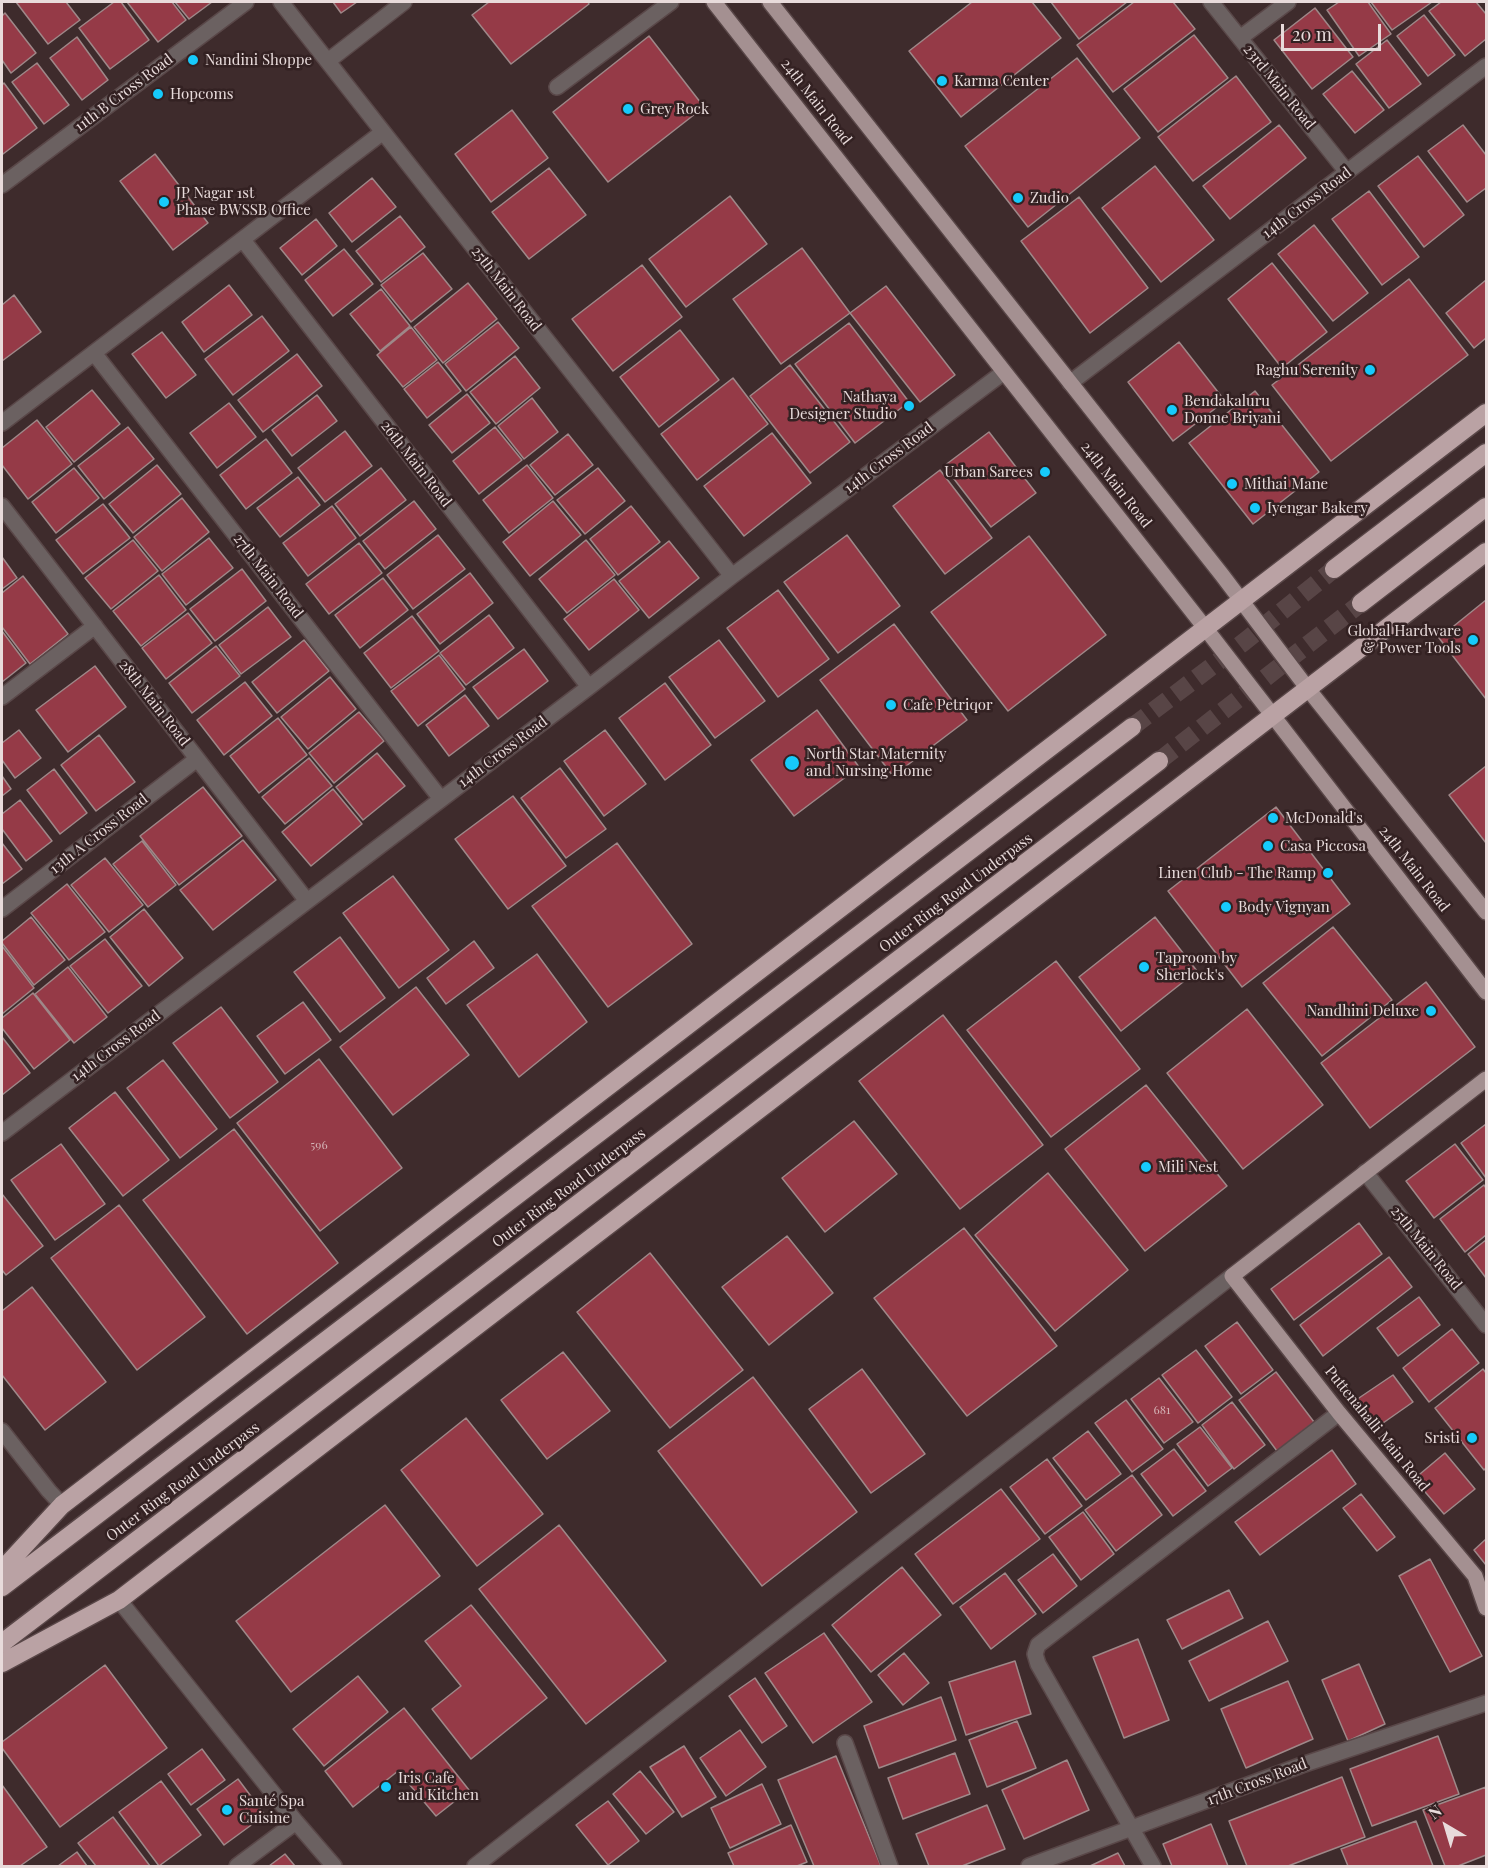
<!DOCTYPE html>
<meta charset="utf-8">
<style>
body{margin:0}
#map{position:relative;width:1488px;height:1868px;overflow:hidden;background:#3e2b2c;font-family:"Playfair Display",serif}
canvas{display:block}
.frame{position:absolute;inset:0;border:3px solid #e8dbdb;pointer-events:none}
.north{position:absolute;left:1416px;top:1796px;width:60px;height:60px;-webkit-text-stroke:4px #332122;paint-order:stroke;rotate:322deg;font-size:16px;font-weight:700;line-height:24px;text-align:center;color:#e8dbdb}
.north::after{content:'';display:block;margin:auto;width:21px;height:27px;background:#e8dbdb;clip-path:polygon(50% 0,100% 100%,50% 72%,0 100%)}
.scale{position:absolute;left:1281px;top:24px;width:100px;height:27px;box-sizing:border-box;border:3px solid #e8dbdb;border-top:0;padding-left:8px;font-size:18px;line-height:21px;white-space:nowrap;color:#e8dbdb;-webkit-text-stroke:4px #332122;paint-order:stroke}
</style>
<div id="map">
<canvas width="1488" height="1868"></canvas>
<div class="frame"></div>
<div class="north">N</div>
<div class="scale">20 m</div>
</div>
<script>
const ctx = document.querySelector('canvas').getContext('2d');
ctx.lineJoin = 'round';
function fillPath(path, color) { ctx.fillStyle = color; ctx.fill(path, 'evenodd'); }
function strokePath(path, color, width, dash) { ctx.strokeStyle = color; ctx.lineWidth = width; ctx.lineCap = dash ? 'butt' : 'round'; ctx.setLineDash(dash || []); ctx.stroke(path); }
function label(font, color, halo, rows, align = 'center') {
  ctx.font = font + ' "Playfair Display",serif'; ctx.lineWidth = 5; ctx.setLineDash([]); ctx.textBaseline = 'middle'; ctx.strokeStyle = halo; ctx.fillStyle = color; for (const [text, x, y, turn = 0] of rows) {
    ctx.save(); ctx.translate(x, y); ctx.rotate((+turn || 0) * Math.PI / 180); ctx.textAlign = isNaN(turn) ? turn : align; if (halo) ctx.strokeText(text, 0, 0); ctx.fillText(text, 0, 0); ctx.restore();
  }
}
const building = new Path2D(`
 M16 2H66L80 20 48 44Z
 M114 2H121L149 40 110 69 79 28Z
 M127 2H172L186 20 158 42Z
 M175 2H212L189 19Z
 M333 2H357L341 13Z
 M489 2H588L589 4 511 64 472 15Z
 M972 2H1032L1061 38 961 117 909 51Z
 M1051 2H1127L1079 39Z
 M1134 2H1173L1195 29 1113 92 1077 45Z
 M1339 2H1368L1391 34 1359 56 1327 10Z
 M1371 2H1432L1392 30Z
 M1441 2H1476L1486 14V39L1465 56 1429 11Z
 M1315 8 1353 57 1312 89 1274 40Z
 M5 13 36 53 11 73 2 60V16Z
 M1424 15 1455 55 1428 76 1397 36Z
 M1194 35 1228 78 1158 132 1124 89Z
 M649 36 704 107 608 182 553 112Z
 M77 37 108 80 82 100 50 58Z
 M1387 40 1421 84 1389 108 1356 64Z
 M1077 58 1140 138 1028 227 965 146Z
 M37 63 69 105 44 124 12 82Z
 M1352 71 1384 110 1355 133 1323 94Z
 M1236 76 1271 122 1193 181 1158 137Z
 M4 83 37 128 3 154 2 152V85Z
 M512 110 548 158 491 202 455 154Z
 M1279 125 1306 158 1230 219 1203 186Z
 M1463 125 1486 155V188L1467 202 1428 151Z
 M155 154 208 223 173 250 120 181Z
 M1418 156 1464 215 1424 247 1378 186Z
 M1155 166 1214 240 1161 282 1102 208Z
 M549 168 586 215 529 259 492 212Z
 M372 178 396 207 352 242 329 213Z
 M1369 191 1419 257 1382 285 1332 219Z
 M730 196 767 244 686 307 649 259Z
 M1079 197 1148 288 1090 333 1021 241Z
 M400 216 425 247 381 282 356 251Z
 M316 219 337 246 302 275 280 248Z
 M1314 225 1368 293 1333 321 1278 254Z
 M802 248 850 313 781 364 733 299Z
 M344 249 373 284 333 316 305 280Z
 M423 253 452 289 411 322 381 285Z
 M1272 263 1327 332 1282 368 1228 299Z
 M642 265 682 317 613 371 572 319Z
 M1409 279 1468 355 1331 461 1272 385Z
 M1486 280V338L1474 348 1446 313Z
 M468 283 497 319 443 363 414 327Z
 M229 285 252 315 204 352 182 322Z
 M886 286 955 375 920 402 850 313Z
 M381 289 410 326 380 351 350 314Z
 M14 295 41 332 2 361V305Z
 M262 316 289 351 233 395 205 359Z
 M498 322 519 348 466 391 445 364Z
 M849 323 909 402 855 443 795 364Z
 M411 327 437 360 403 387 377 355Z
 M680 330 719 380 659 427 620 377Z
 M162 332 196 375 166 398 132 354Z
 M1179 342 1225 401 1173 441 1128 382Z
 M297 354 322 386 263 432 238 400Z
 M515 356 540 388 496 424 470 392Z
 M438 362 461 391 427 418 404 389Z
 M790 365 850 442 810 473 750 396Z
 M733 378 768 424 697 480 661 434Z
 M92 390 120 424 74 462 46 427Z
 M1255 391 1319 472 1253 524 1189 443Z
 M467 394 490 423 452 453 429 425Z
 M317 395 337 421 292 456 272 430Z
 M532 398 558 432 524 459 498 426Z
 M229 403 256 437 217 468 190 433Z
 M37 420 72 464 28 499 2 465V448Z
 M128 427 154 459 104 499 78 466Z
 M495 427 522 460 479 494 453 461Z
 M345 431 372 466 325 502 298 468Z
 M989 432 1036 493 991 527 944 466Z
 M772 433 811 483 744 536 704 486Z
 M568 434 593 465 555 495 530 465Z
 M266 439 292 473 246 509 220 475Z
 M157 465 181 494 133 533 109 504Z
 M527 465 553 498 509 533 483 500Z
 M74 468 99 498 56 533 32 502Z
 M381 468 406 500 360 536 335 504Z
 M598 468 625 501 585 534 557 500Z
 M940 470 992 538 945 574 893 506Z
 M298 477 320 505 280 537 257 508Z
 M182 498 209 532 162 571 134 537Z
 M414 501 436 529 385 569 363 541Z
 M553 501 581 535 530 576 503 542Z
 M103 504 130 538 83 574 56 540Z
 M332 506 356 538 308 576 283 543Z
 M631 506 660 542 618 575 590 539Z
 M438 535 465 569 413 609 387 575Z
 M847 535 900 606 838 653 784 582Z
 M1029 536 1106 635 1008 711 931 612Z
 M209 538 233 568 186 605 162 574Z
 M133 540 158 571 111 609 85 578Z
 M586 540 615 575 567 613 539 579Z
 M669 541 699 578 649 618 619 581Z
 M359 543 382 573 329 614 306 584Z
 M2 557 17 578 2 589Z
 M242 569 266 601 215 641 190 609Z
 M470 573 493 603 440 644 417 614Z
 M159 575 186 610 141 646 113 611Z
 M23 576 68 634 30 664 2 627V593Z
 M383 578 408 610 360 648 335 615Z
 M614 579 639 610 589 650 564 619Z
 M778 590 829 659 778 697 727 628Z
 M1486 600V699L1439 638Z
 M268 607 291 637 241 674 219 645Z
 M188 613 212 643 166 679 142 648Z
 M489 615 514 648 466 685 440 653Z
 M412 616 439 651 391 688 364 653Z
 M894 624 967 720 893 776 820 680Z
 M2 631 26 663 2 682Z
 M304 640 329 671 277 713 252 682Z
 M719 640 765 701 715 738 669 677Z
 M216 646 240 676 192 713 169 683Z
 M524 649 548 681 498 719 473 687Z
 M439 655 465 689 418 726 391 691Z
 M95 666 126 707 68 752 36 710Z
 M330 677 356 709 308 749 281 717Z
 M245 682 272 716 224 755 197 720Z
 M665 683 711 745 665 780 619 718Z
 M465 695 489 726 449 756 426 725Z
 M817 710 859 767 794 816 751 760Z
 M359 712 384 741 334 783 309 753Z
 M278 718 307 755 259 793 230 756Z
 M19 730 41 758 15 778 2 760V743Z
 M605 730 646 784 604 816 564 761Z
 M99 735 135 782 96 811 61 765Z
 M377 753 405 786 363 820 336 787Z
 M309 758 332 786 285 824 262 797Z
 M1486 766V843L1449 795Z
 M560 768 606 829 566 858 521 798Z
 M54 769 87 813 60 834 27 790Z
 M2 776 11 789 2 796Z
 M203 787 242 836 179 885 140 836Z
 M333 789 362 824 311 866 282 832Z
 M513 796 566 866 508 909 455 839Z
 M20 800 52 841 26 861 2 829V814Z
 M1276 807 1350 904 1242 987 1168 891Z
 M243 840 276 880 213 930 180 890Z
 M142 841 176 885 148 907 113 864Z
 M2 843 22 869 2 884Z
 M617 843 692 944 608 1007 532 906Z
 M105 858 143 905 109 932 71 885Z
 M393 876 449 950 399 988 343 913Z
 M67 884 105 932 69 960 31 913Z
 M144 909 183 958 149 986 110 937Z
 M31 917 65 960 34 985 2 943V941Z
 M1155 917 1197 971 1121 1031 1079 977Z
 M1333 927 1392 1000 1322 1056 1263 983Z
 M340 937 385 998 340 1032 294 972Z
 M105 939 142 986 108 1013 70 966Z
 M474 941 494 968 446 1004 427 978Z
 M2 946 34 988 2 1014Z
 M537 954 587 1022 519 1077 467 1005Z
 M1056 961 1140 1069 1051 1137 967 1030Z
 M68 967 107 1017 74 1043 35 994Z
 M1426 982 1475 1047 1370 1128 1321 1063Z
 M416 987 469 1055 393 1115 340 1047Z
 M33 993 70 1040 34 1069 2 1028V1018Z
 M303 1002 331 1040 285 1074 257 1036Z
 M221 1007 278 1082 230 1118 173 1043Z
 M1247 1009 1323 1105 1243 1169 1167 1073Z
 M943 1015 1043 1145 960 1209 859 1081Z
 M2 1037 30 1073 2 1095Z
 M319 1059 402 1168 320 1231 237 1123Z
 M163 1060 217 1129 180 1158 127 1088Z
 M1146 1085 1227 1186 1145 1251 1065 1149Z
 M115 1092 169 1160 123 1196 69 1128Z
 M854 1121 897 1174 825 1232 782 1178Z
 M1486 1124V1178L1461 1143Z
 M234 1129 338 1263 247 1334 143 1200Z
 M61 1144 105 1204 55 1240 11 1180Z
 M1455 1144 1483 1180 1434 1218 1406 1181Z
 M1048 1173 1128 1270 1055 1331 975 1235Z
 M1484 1185 1486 1188V1235L1465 1252 1440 1219Z
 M2 1194 43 1246 6 1275 2 1270Z
 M119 1205 205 1317 137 1370 51 1258Z
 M1359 1223 1382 1254 1294 1320 1271 1289Z
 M964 1228 1057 1346 967 1416 874 1298Z
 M787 1236 833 1293 769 1345 722 1287Z
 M1486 1240V1278L1468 1254Z
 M650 1253 743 1370 670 1428 577 1312Z
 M1389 1257 1412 1287 1323 1356 1300 1325Z
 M32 1287 106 1382 45 1430 2 1375V1311Z
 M1419 1297 1440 1325 1398 1356 1377 1328Z
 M1237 1322 1273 1370 1241 1394 1205 1346Z
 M1452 1329 1479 1363 1429 1402 1403 1368Z
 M1196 1350 1232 1397 1198 1423 1162 1375Z
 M563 1352 610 1411 547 1459 501 1400Z
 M862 1369 925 1454 871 1493 809 1409Z
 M1483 1369 1486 1373V1468L1484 1470 1435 1408Z
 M1276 1372 1314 1422 1277 1451 1239 1400Z
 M1393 1375 1413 1402 1373 1430 1353 1402Z
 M753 1377 857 1512 762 1586 658 1451Z
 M1159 1378 1193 1422 1164 1443 1131 1399Z
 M1126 1400 1163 1449 1132 1472 1095 1423Z
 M1232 1402 1265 1445 1234 1469 1202 1425Z
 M466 1418 543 1514 477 1566 401 1470Z
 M1200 1427 1232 1468 1208 1486 1177 1444Z
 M1088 1431 1121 1474 1086 1500 1053 1458Z
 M1174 1449 1206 1491 1173 1516 1141 1474Z
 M1332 1450 1356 1484 1260 1555 1235 1522Z
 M1445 1453 1475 1489 1444 1514 1414 1479Z
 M1047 1459 1082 1506 1045 1534 1010 1487Z
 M1132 1475 1162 1515 1116 1551 1085 1510Z
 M1001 1489 1040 1539 953 1604 915 1554Z
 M1361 1494 1395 1537 1377 1551 1343 1508Z
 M385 1505 440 1576 291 1692 236 1621Z
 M1083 1512 1114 1554 1081 1580 1049 1537Z
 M559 1525 666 1661 586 1724 479 1589Z
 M1486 1539V1565L1474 1550Z
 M1053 1554 1077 1586 1043 1613 1018 1580Z
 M1430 1559 1482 1656 1450 1672 1399 1576Z
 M902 1567 941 1615 871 1672 832 1625Z
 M1005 1573 1036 1614 991 1649 960 1607Z
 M1229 1590 1243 1618 1182 1649 1167 1620Z
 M471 1605 547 1698 471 1759 432 1709 461 1686 425 1641Z
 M1268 1621 1288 1661 1209 1701 1189 1661Z
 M824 1633 872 1702 813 1743 765 1673Z
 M1138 1639 1169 1720 1124 1738 1093 1657Z
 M904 1653 929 1683 903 1705 878 1675Z
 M1015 1661 1031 1714 966 1735 949 1682Z
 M1359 1664 1385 1724 1348 1741 1322 1680Z
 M105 1665 167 1748 60 1827 2 1748V1742Z
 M358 1676 388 1712 324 1766 293 1729Z
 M755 1678 787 1726 762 1743 729 1696Z
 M1288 1681 1313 1739 1246 1768 1221 1709Z
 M941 1697 956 1740 879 1768 864 1726Z
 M404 1708 469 1790 436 1816 398 1771 353 1807 325 1771Z
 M1017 1721 1036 1768 987 1787 969 1740Z
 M740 1730 766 1767 726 1796 700 1758Z
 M1438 1736 1459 1794 1372 1826 1350 1769Z
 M684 1746 716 1797 682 1817 650 1767Z
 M202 1749 225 1780 191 1805 168 1774Z
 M955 1753 970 1794 903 1819 888 1778Z
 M836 1756 881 1866H814L778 1780Z
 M1067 1760 1089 1810 1024 1839 1002 1790Z
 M640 1771 674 1812 646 1834 613 1794Z
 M1342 1777 1365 1837 1288 1866H1247L1229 1821Z
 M238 1779 265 1815 224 1845 197 1809Z
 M161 1781 201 1835 159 1866 119 1812Z
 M762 1784 781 1824 730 1848 711 1808Z
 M2 1785 47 1847 20 1866H2Z
 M1486 1787V1855L1458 1866H1445L1423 1810Z
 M608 1801 639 1841 608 1865 576 1825Z
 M987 1805 1005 1849 962 1866H929L916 1834Z
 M113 1817 150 1866H96L78 1843Z
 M1416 1821 1433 1866H1348L1341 1849Z
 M1211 1824 1228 1866H1172L1163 1844Z
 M791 1825 807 1862 797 1866H734L728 1853Z
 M77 1852 87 1866H58Z
 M1118 1853 1125 1866H1090Z
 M285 1854 295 1866H269Z`);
fillPath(building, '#953a47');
strokePath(building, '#9f8889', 1.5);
strokePath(new Path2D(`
 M1132 727 1244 642 1334 569
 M1159 761 1361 603`), '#584546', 18, [18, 9]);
const minor = new Path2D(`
 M281 2 732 576
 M1211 2 1347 172
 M1240 38 1288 2
 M328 61 404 2
 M557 87 671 2
 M2 185 246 2
 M243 240 589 687
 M94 353 441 799
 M1070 383 1486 66
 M2 423 383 132
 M2 506 307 901
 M2 697 95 626
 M2 909 197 759
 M2 1133 589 687 732 576 1004 372
 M1365 1172 1486 1325
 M2 1431 49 1491 62 1505
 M119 1600 296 1822 334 1866
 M845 1743 890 1866
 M237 1866 296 1822
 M475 1866 1232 1276
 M1029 1866 1302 1765 1486 1703
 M1153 1866 1038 1664 1035 1654 1038 1645 1339 1413`);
const major = new Path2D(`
 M714 2 1206 629 1486 992
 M770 2 1222 575 1308 689 1486 912
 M1486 1079 1232 1276 1339 1413 1475 1576 1486 1608`);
const highway = new Path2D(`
 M1334 569 1486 453
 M1361 603 1486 507
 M2 1570 62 1505 1486 413
 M2 1587 1132 727
 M2 1643 1159 761
 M2 1663 119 1600 1486 552`);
strokePath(minor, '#594748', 18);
strokePath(major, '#594748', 18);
strokePath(highway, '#594748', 21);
strokePath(minor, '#6b6161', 15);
strokePath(major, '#a49091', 15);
strokePath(highway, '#baa2a4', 18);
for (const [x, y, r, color] of [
 [193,60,6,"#16cafb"],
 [942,81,6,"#16cafb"],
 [158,94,6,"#16cafb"],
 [628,109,6,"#16cafb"],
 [1018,198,6,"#16cafb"],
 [164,202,6,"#16cafb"],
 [1370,370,6,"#16cafb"],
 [909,406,6,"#16cafb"],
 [1172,410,6,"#16cafb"],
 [1045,472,6,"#16cafb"],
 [1232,484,6,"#16cafb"],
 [1255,508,6,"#16cafb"],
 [1473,640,6,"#16cafb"],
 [891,705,6,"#16cafb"],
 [792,763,8,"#16cafb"],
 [1273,818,6,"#16cafb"],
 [1268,846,6,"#16cafb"],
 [1328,873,6,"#16cafb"],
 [1226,907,6,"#16cafb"],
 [1144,967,6,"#16cafb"],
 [1431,1011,6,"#16cafb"],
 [1146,1167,6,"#16cafb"],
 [1472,1438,6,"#16cafb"],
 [386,1787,6,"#16cafb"],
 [227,1810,6,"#16cafb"]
]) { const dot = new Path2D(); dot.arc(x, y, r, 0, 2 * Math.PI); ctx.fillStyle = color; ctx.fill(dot); strokePath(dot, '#332122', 2); }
label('12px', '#d3b3b6', null, [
 ["596",319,1145],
 ["681",1162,1410]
]);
label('15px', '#e8dbdb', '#332122', [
 ["Nandini Shoppe",205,60],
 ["Karma Center",954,81],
 ["Hopcoms",170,94],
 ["Grey Rock",640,109],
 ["JP Nagar 1st",176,193],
 ["Phase BWSSB Office",176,210],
 ["Zudio",1030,198],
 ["Raghu Serenity",1358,370,"right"],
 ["Nathaya",897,397,"right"],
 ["Designer Studio",897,414,"right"],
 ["Bendakaluru",1184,401],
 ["Donne Briyani",1184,418],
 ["Urban Sarees",1033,472,"right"],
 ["Mithai Mane",1244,484],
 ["Iyengar Bakery",1267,508],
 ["Global Hardware",1461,631,"right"],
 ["& Power Tools",1461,648,"right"],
 ["Cafe Petriqor",903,705],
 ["North Star Maternity",806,754],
 ["and Nursing Home",806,771],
 ["McDonald's",1285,818],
 ["Casa Piccosa",1280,846],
 ["Linen Club - The Ramp",1316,873,"right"],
 ["Body Vignyan",1238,907],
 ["Taproom by",1156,958],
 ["Sherlock's",1156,975],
 ["Nandhini Deluxe",1419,1011,"right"],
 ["Mili Nest",1158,1167],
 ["Sristi",1460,1438,"right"],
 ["Iris Cafe",398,1778],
 ["and Kitchen",398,1795],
 ["Santé Spa",239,1801],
 ["Cuisine",239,1818]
], 'left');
label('15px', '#e8dbdb', '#332122', [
 ["23rd Main Road",1279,87,51],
 ["11th B Cross Road",124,93,-37],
 ["24th Main Road",816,102,52],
 ["14th Cross Road",1307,203,-37],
 ["25th Main Road",506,289,52],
 ["14th Cross Road",889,458,-37],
 ["26th Main Road",416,464,52],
 ["24th Main Road",1116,485,52],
 ["27th Main Road",268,576,52],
 ["28th Main Road",154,703,52],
 ["14th Cross Road",503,752,-37],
 ["13th A Cross Road",99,834,-38],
 ["24th Main Road",1414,869,52],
 ["Outer Ring Road Underpass",956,893,-37],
 ["14th Cross Road",116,1046,-37],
 ["Outer Ring Road Underpass",569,1188,-37],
 ["25th Main Road",1426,1248,51],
 ["Puttenahalli Main Road",1377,1429,51],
 ["Outer Ring Road Underpass",183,1482,-37],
 ["17th Cross Road",1257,1782,-21]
]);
</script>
